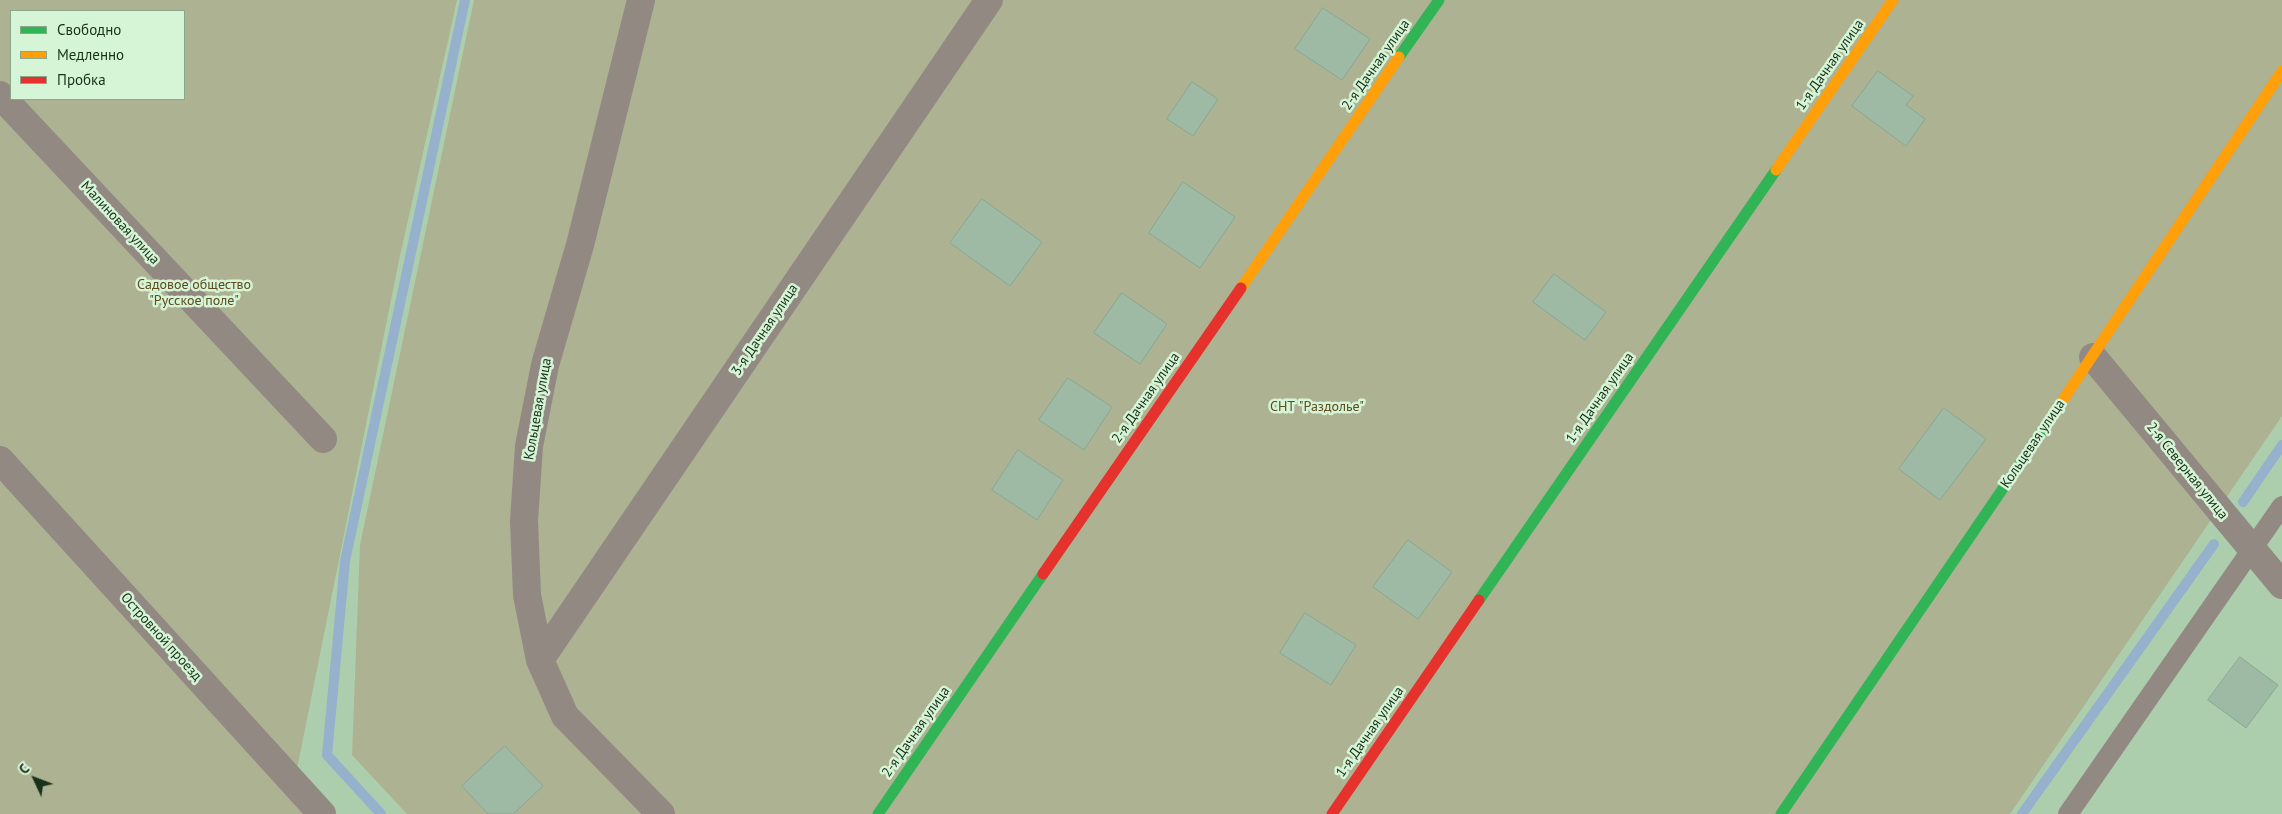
<!DOCTYPE html>
<meta charset="utf-8">
<style>
body{margin:0}
#map{position:relative;width:2282px;height:814px;overflow:hidden;background:#adcead;font-family:"PT Sans",sans-serif}
canvas{display:block}
.legend{position:absolute;left:10px;top:10px;width:175px;height:90px;box-sizing:border-box;background:#d6f4d6;border:1px solid #8aa68b;margin:0;padding:6px 9px;list-style:none;font-size:15px;color:#19311a}
.legend li{display:flex;align-items:center;gap:10px;height:25px}
.legend b{width:25px;border:1px solid #8aa68b}
.north{position:absolute;left:10px;top:754px;width:50px;height:50px;-webkit-text-stroke:4px #d6f4d6;paint-order:stroke;rotate:313deg;font-size:14px;font-weight:700;line-height:20px;text-align:center;color:#19311a}
.north::after{content:'';display:block;margin:auto;width:18px;height:22px;background:#19311a;clip-path:polygon(50% 0,100% 100%,50% 72%,0 100%)}
</style>
<div id="map">
<canvas width="2282" height="814"></canvas>
<ul class="legend">
<li><b style="height:6px;background:#30b455"></b>Свободно</li>
<li><b style="height:6px;background:#ff9f0a"></b>Медленно</li>
<li><b style="height:6px;background:#e5322d"></b>Пробка</li>
</ul>
<div class="north">С</div>
</div>
<script>
const ctx = document.querySelector('canvas').getContext('2d');
ctx.lineJoin = 'round';
function fillPath(path, color) { ctx.fillStyle = color; ctx.fill(path, 'evenodd'); }
function strokePath(path, color, width, dash) { ctx.strokeStyle = color; ctx.lineWidth = width; ctx.lineCap = dash ? 'butt' : 'round'; ctx.setLineDash(dash || []); ctx.stroke(path); }
function label(font, color, halo, rows, align = 'center') {
  ctx.font = font + ' "PT Sans",sans-serif'; ctx.lineWidth = 5; ctx.setLineDash([]); ctx.textBaseline = 'middle'; ctx.strokeStyle = halo; ctx.fillStyle = color; for (const [text, x, y, turn = 0] of rows) {
    ctx.save(); ctx.translate(x, y); ctx.rotate((+turn || 0) * Math.PI / 180); ctx.textAlign = isNaN(turn) ? turn : align; if (halo) ctx.strokeText(text, 0, 0); ctx.fillText(text, 0, 0); ctx.restore();
  }
}
fillPath(new Path2D(`
 M0 0H457L398 265 292 794 311 814H0ZM11 11H184V99H11Z
 M474 0H2282V416L2010 814H407L352 755 360 545Z`), '#acb292');
strokePath(new Path2D(`
 M2243 502 2282 445
 M381 814 327 755 345 561 465 0
 M2022 814 2214 544`), '#96b1cc', 10);
const building = new Path2D(`
 M1323 8 1370 39 1342 80 1295 49Z
 M1878 71 1913 96 1906 105 1925 119 1906 146 1852 106Z
 M1192 82 1218 99 1193 136 1167 119Z
 M1183 182 1235 217 1200 268 1149 233Z
 M982 199 1042 242 1010 286 950 243Z
 M1554 274 1606 312 1585 340 1533 302Z
 M1122 293 1167 324 1140 364 1094 333Z
 M1068 378 1112 407 1084 450 1039 420Z
 M1944 408 1986 439 1940 500 1899 469Z
 M1018 450 1063 480 1037 520 992 490Z
 M1408 540 1452 572 1418 619 1373 587Z
 M1305 613 1356 645 1331 685 1280 653Z
 M2240 657 2278 685 2246 728 2208 700Z
 M505 746 543 786 513 814H488L462 786Z`);
fillPath(building, '#9ebaa5');
strokePath(building, '#88a893', 1);
strokePath(new Path2D(`
 M2068 814 2282 506`), '#938983', 20);
strokePath(new Path2D(`
 M641 0 580 245 545 365 529 446 524 521 527 595 540 660 565 716 661 814
 M0 95 323 439
 M2093 357 2282 585
 M0 460 322 814
 M540 660 989 0`), '#938983', 28);
strokePath(new Path2D(`
 M1399 57 1439 0
 M1479 600 1776 170
 M878 814 1043 574
 M1781 814 2053 415`), '#30b455', 11);
strokePath(new Path2D(`
 M1776 170 1893 0
 M1241 288 1399 57
 M2053 415 2282 71`), '#ff9f0a', 11);
strokePath(new Path2D(`
 M1043 574 1241 288
 M1332 814 1479 600`), '#e5322d', 11);
label('14px', '#19311a', '#d6f4d6', [
 ["2-я Дачная улица",1376,65,-55],
 ["1-я Дачная улица",1830,65,-55],
 ["Малиновая улица",120,223,47],
 ["3-я Дачная улица",765,330,-56],
 ["2-я Дачная улица",1146,398,-55],
 ["1-я Дачная улица",1600,398,-55],
 ["Кольцевая улица",538,409,-80],
 ["Кольцевая улица",2033,444,-56],
 ["2-я Северная улица",2187,471,51],
 ["Островной проезд",161,637,48],
 ["2-я Дачная улица",916,732,-55],
 ["1-я Дачная улица",1370,732,-55]
]);
label('14px', '#5f4b1f', '#d6f4d6', [
 ["Садовое общество",194,285],
 ["\"Русское поле\"",194,301],
 ["СНТ \"Раздолье\"",1317,407]
]);
</script>
